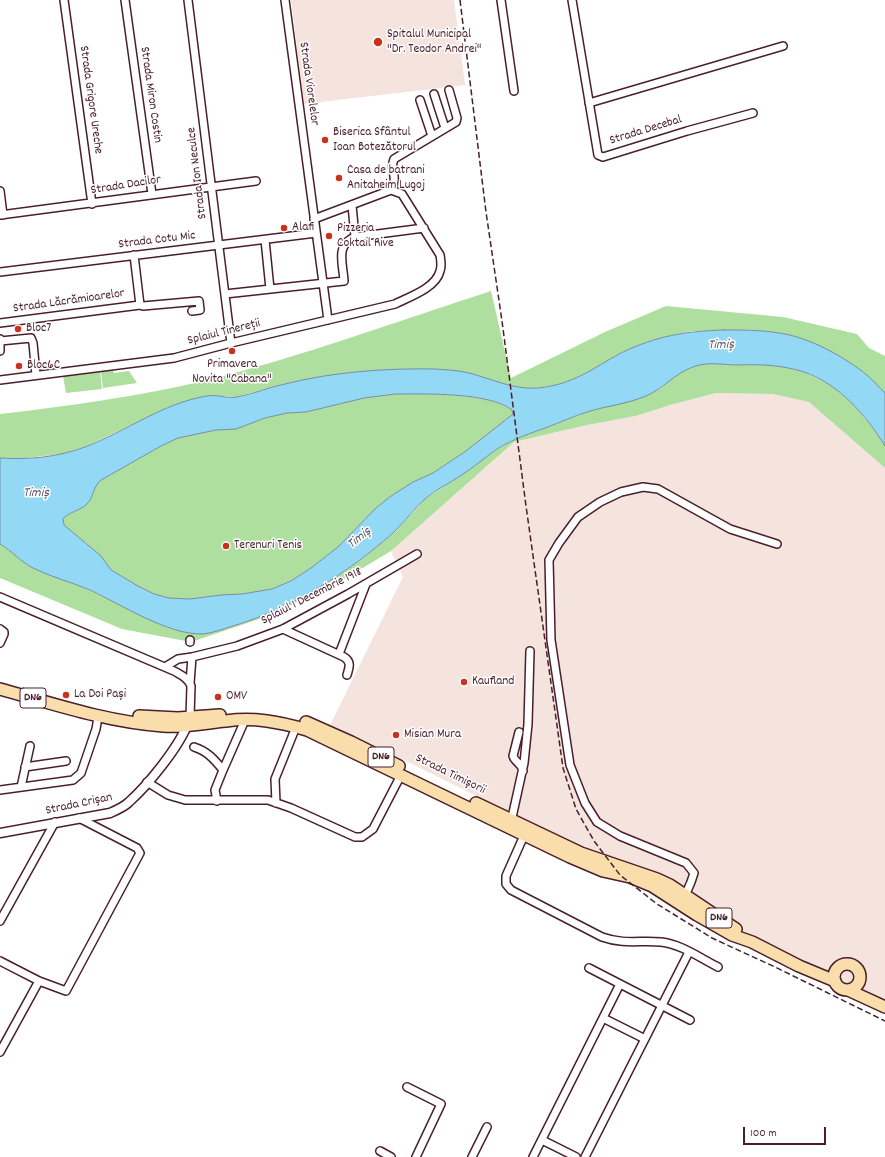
<!DOCTYPE html>
<meta charset="utf-8">
<style>
body{margin:0}
#map{position:relative;width:885px;height:1157px;overflow:hidden;background:#fff;font-family:Dekko,sans-serif}
canvas{display:block}
.scale{position:absolute;left:743px;top:1127px;width:83px;height:18px;box-sizing:border-box;border:2px solid #4a1f2b;border-top:0;padding-left:5px;font-size:12px;line-height:14px;white-space:nowrap;color:#4a1f2b;-webkit-text-stroke:3px #fff;paint-order:stroke}
</style>
<div id="map">
<canvas width="885" height="1157"></canvas>
<div class="scale">100 m</div>
</div>
<script>
const ctx = document.querySelector('canvas').getContext('2d');
ctx.lineJoin = 'round';
function fillPath(path, color) { ctx.fillStyle = color; ctx.fill(path, 'evenodd'); }
function strokePath(path, color, width, dash) { ctx.strokeStyle = color; ctx.lineWidth = width; ctx.lineCap = dash ? 'butt' : 'round'; ctx.setLineDash(dash || []); ctx.stroke(path); }
function label(font, color, halo, rows, align = 'center') {
  ctx.font = font + ' Dekko,sans-serif'; ctx.lineWidth = 3; ctx.setLineDash([]); ctx.textBaseline = 'middle'; ctx.strokeStyle = halo; ctx.fillStyle = color; for (const [text, x, y, turn = 0] of rows) {
    ctx.save(); ctx.translate(x, y); ctx.rotate((+turn || 0) * Math.PI / 180); ctx.textAlign = isNaN(turn) ? turn : align; if (halo) ctx.strokeText(text, 0, 0); ctx.fillText(text, 0, 0); ctx.restore();
  }
}
fillPath(new Path2D(`
 M291 0H454L465 85 304 104Z
 M716 393 773 394 809 402 885 468V1005L573 844 408 762 330 725 403 577 391 551 514 442 587 425 636 416 670 405Z`), '#f4e4dd');
fillPath(new Path2D(`
 M491 291 511 378 605 332 666 306 783 317 857 334 869 348 885 356V393L868 376 854 366 823 348 793 336 780 333 750 330 693 331 682 333 647 342 621 353 590 372 572 380 556 385 529 389 521 388 497 382 468 373 452 370 394 369 376 371 284 384 236 397 216 396 186 401 167 408 87 446 62 454 16 459 0 458V414C70 406 140 396 208 380 303 356 398 321 491 291Z
 M712 363 731 365H770L784 367 804 372 831 385 854 405 877 433 885 446V468L809 402 773 394 716 393 670 405 636 416 587 425 514 442 391 551 344 579 268 616 191 642 122 629 0 578V544L26 563 91 591 169 628 187 632H213L246 622 275 611 323 585 345 571 363 558 396 531 426 498 460 476 496 450 508 443 526 435 587 412 646 396 661 388 672 378 684 371 701 364Z
 M113 370 114 373 129 371 137 383 103 388 101 372Z
 M100 371 102 389 66 393 63 376Z
 M396 394C427 394 486 392 512 410L513 414 466 451 433 473 413 482 391 496 376 508 338 547 311 568 291 581 272 589 242 594 221 595 190 599 169 598 154 594 138 586 111 570 101 556 64 525 63 519C69 512 80 511 87 504 94 497 92 488 101 480L161 446 178 438 216 430 241 427 265 418 287 413 306 412 364 398Z`), '#aedf9f');
const water = new Path2D(`
 M724 330C742 330 761 330 779 333 809 337 845 357 868 376 874 381 879 387 885 393V446C866 415 839 384 804 372 782 365 760 364 738 365 722 365 709 361 693 367 675 373 663 389 646 396 627 404 606 406 587 412 574 416 561 422 548 427 531 433 513 439 497 449 484 458 473 468 460 476 449 484 436 489 426 498 414 508 406 521 394 532 348 573 293 608 233 626 223 629 213 633 203 634 168 635 122 605 90 590 71 582 51 577 33 568 21 562 12 551 0 544V458C29 460 58 457 85 447 127 431 163 403 207 396 217 394 227 399 237 397 254 394 269 387 285 384 332 372 386 368 435 369 446 370 458 370 469 373 492 379 514 390 538 388 575 384 591 369 621 353 656 336 686 331 724 330ZM396 394C425 394 489 392 512 410L513 414 466 451 433 473 413 482 391 496 376 508 338 547 311 568 291 581 272 589 242 594 221 595 190 599 169 598 154 594 138 586 111 570 101 556 64 525 63 519C68 512 80 511 87 504 94 497 92 488 101 480L161 446 178 438 216 430 236 429 265 418 287 413 306 412 364 398Z`);
fillPath(water, '#93d8f5');
strokePath(water, '#768ea4', 1);
const minor = new Path2D(`
 M64 0 92 204
 M125 0 152 194
 M188 0 231 343
 M285 0 328 320
 M501 0 514 91
 M572 0 598 155 603 157 687 131 753 113
 M434 94 445 128
 M420 100 432 136
 M589 103 783 46
 M391 190C399 176 389 170 394 159L456 122 457 118 449 90
 M0 191 3 215
 M352 205 355 237
 M0 215 256 181
 M265 240 270 289
 M134 255 140 305
 M0 272 316 233
 M225 294 344 281C343 263 335 245 355 237L424 228
 M0 323 140 305 143 306 199 301 200 310 192 311
 M0 339V351
 M0 341 31 338 33 343 36 375
 M0 380 174 358 231 343 395 304C409 297 436 288 440 271 442 266 441 261 440 255L402 194 391 190 314 219
 M0 597 174 671C181 675 188 678 191 686L190 717
 M0 629 4 632V634L0 643
 M283 629 344 657C352 662 349 668 347 675
 M190 640V642
 M339 654 366 584
 M165 667 178 659 192 657
 M190 683 192 657 237 646 283 629 348 594 417 554
 M519 732 513 756C515 763 522 763 523 771
 M194 747C207 751 214 759 223 770L215 790 217 801
 M25 767 66 761
 M223 770 245 720
 M147 782 168 795 185 800H268L291 808 355 837H362L373 829 401 775
 M21 787 30 746
 M0 790 73 780 81 773 96 729 98 717
 M276 803 275 779 296 727
 M511 822 524 763 528 724 530 651
 M526 831 506 876V884L511 890 602 937C625 945 639 940 661 942 681 944 700 958 718 967
 M684 898 691 882 694 873 686 863 620 836 597 822 585 803 570 765 551 640 549 560 559 543 578 517 600 502 621 492 643 487 658 489 730 529 777 544
 M0 921 55 822
 M0 961 39 981 66 991 140 853 137 848 79 818
 M589 968 690 1020
 M603 1018 645 1039
 M0 1052 39 981
 M407 1087 441 1104 416 1157
 M542 1140 576 1157
 M380 1151 391 1157
 M472 1157 487 1127
 M533 1157 620 984
 M585 1157 689 952`);
const tertiary = new Path2D(`
 M0 833 110 813C117 810 124 807 129 802 148 785 179 747 188 723`);
const primary = new Path2D(`
 M0 689C54 704 107 722 163 726 184 728 205 723 226 721 254 717 280 722 307 730L570 857 603 871 630 877 652 886 697 915 732 935 752 942 799 966 835 981
 M139 716 178 718 220 715
 M306 722 351 742 399 766
 M476 803 581 853 657 879 670 885 736 929
 M834 977a13 13 0 1 1 26 0a13 13 0 1 1-26 0Z
 M848 990 885 1007`);
strokePath(minor, '#4a1f2b', 10);
strokePath(tertiary, '#4a1f2b', 11);
strokePath(primary, '#4a1f2b', 14);
strokePath(minor, '#fff', 7);
strokePath(tertiary, '#fff', 8);
strokePath(primary, '#f9deab', 11);
strokePath(new Path2D(`
 M460 0 486 212 502 321 526 506 563 768 576 809 594 841 620 875 657 904 712 938 775 967 885 1021`), '#4a1f2b', 1.5, [6, 3]);
for (const [x, y, r, color] of [
 [378,42,5,"#c8321e"],
 [325,140,4,"#c8321e"],
 [339,178,4,"#c8321e"],
 [284,228,4,"#c8321e"],
 [329,236,4,"#c8321e"],
 [18,329,4,"#c8321e"],
 [232,351,4,"#c8321e"],
 [19,366,4,"#c8321e"],
 [226,546,4,"#c8321e"],
 [464,682,4,"#c8321e"],
 [66,695,4,"#c8321e"],
 [218,697,4,"#c8321e"],
 [396,735,4,"#c8321e"]
]) { const dot = new Path2D(); dot.arc(x, y, r, 0, 2 * Math.PI); ctx.fillStyle = color; ctx.fill(dot); strokePath(dot, '#fff', 1.5); }
for (const [x, y, w] of [
 [33,698,26],
 [381,757,26],
 [719,918,26]
]) { const box = new Path2D(); box.roundRect(x - w / 2, y - 10, w, 20, 3); ctx.fillStyle = '#fff'; ctx.fill(box); strokePath(box, '#4a1f2b', 1); }
label('bold 12px', '#4a1f2b', null, [
 ["DN6",33,698],
 ["DN6",381,757],
 ["DN6",719,918]
]);
label('13px', '#4a1f2b', '#fff', [
 ["Spitalul Municipal",387,35],
 ["\"Dr. Teodor Andrei\"",387,50],
 ["Biserica Sfântul",333,133],
 ["Ioan Botezătorul",333,148],
 ["Casa de batrani",347,171],
 ["Anitaheim Lugoj",347,186],
 ["Alafi",292,228],
 ["Pizzeria",337,229],
 ["Coktail Rive",337,244],
 ["Bloc7",26,329],
 ["Primavera",232,365,"center"],
 ["Novita \"Cabana\"",232,380,"center"],
 ["Bloc6C",27,366],
 ["Terenuri Tenis",234,546],
 ["Kaufland",472,682],
 ["La Doi Pași",74,695],
 ["OMV",226,697],
 ["Misian Mura",404,735]
], 'left');
label('13px', '#4a1f2b', '#fff', [
 ["Strada Viorelelor",308,84,82],
 ["Strada Miron Costin",150,95,82],
 ["Strada Grigore Ureche",90,100,82],
 ["Strada Decebal",646,131,-17],
 ["Strada Ion Neculce",198,173,-97],
 ["Strada Dacilor",126,186,-9],
 ["Strada Cotu Mic",157,241,-7],
 ["Strada Lăcrămioarelor",69,302,-8],
 ["Splaiul Tinereții",224,333,-14],
 ["Splaiul 1 Decembrie 1918",312,597,-27],
 ["Strada Timișorii",450,775,26],
 ["Strada Crișan",79,805,-12]
]);
label('italic 14px', '#605668', '#fff', [
 ["Timiș",721,346,-1],
 ["Timiș",36,494],
 ["Timiș",360,539,-39]
]);
</script>
